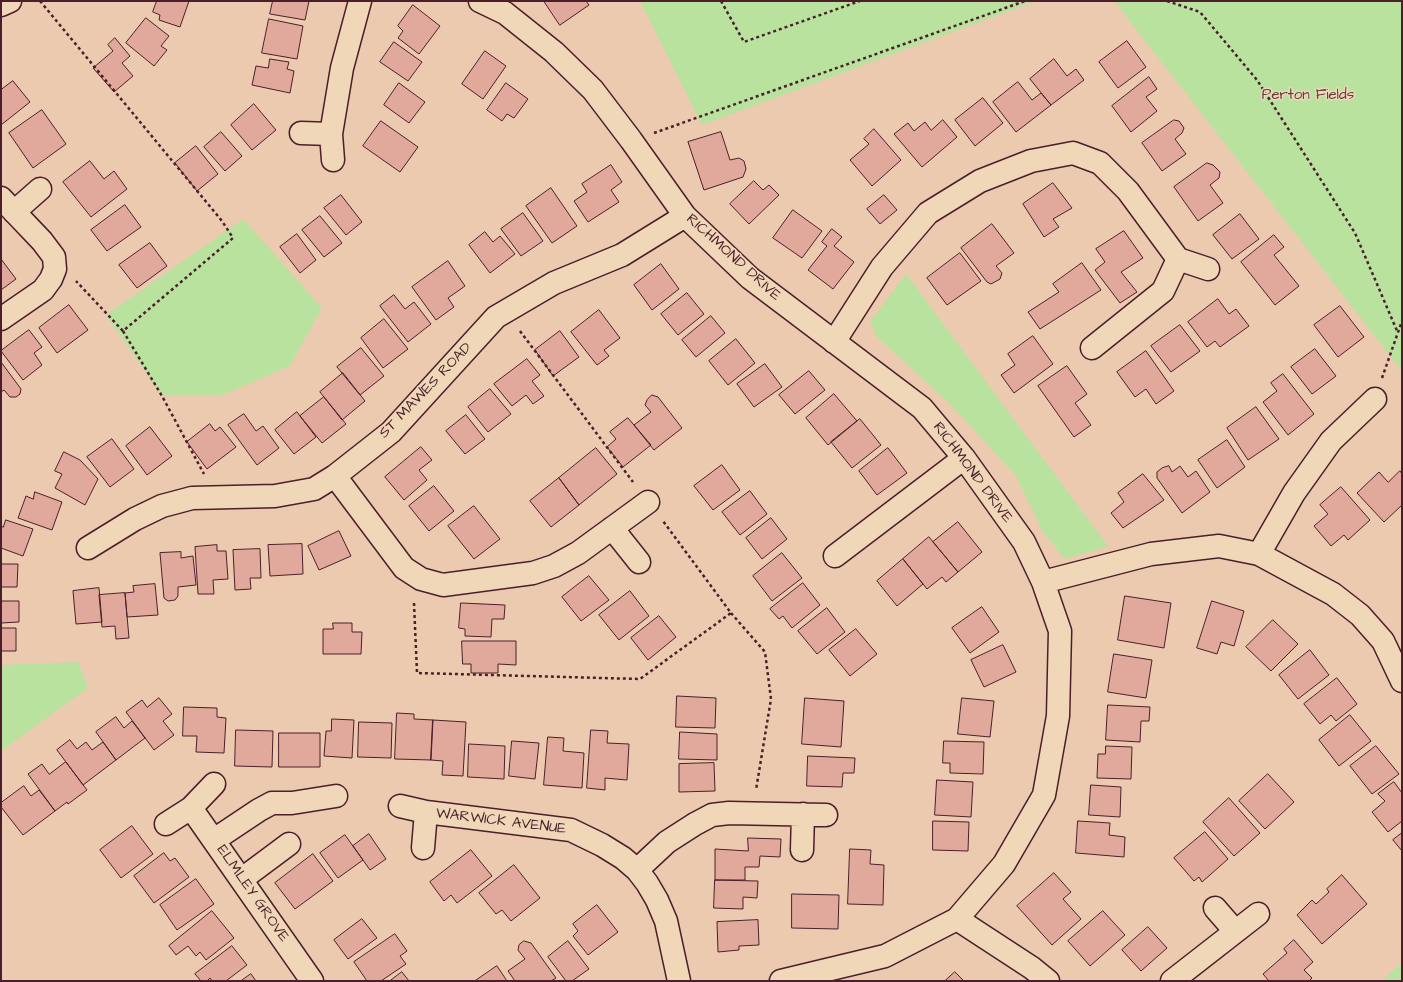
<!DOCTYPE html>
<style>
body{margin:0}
#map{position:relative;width:1403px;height:982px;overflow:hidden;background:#eccab0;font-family:"Architects Daughter",sans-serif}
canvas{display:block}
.frame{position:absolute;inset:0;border:2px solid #4a1f2b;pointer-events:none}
</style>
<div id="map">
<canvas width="1403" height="982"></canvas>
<div class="frame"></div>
</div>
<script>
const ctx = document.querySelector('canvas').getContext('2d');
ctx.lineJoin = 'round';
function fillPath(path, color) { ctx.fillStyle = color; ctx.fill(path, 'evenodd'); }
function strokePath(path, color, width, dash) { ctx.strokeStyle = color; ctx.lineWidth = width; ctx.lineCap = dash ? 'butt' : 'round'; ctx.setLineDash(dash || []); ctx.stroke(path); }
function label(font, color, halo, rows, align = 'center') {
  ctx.font = font + ' "Architects Daughter",sans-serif'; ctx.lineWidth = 3; ctx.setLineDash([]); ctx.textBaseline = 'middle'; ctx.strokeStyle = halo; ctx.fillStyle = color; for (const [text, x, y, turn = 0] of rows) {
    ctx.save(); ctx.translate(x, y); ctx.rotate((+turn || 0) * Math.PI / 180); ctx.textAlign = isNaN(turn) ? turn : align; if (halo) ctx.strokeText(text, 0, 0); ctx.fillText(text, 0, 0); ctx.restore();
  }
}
fillPath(new Path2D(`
 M640 1H1036L702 125Z
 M1114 1H1402V371Z
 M243 219 322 308 290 366 220 396H162L106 315Z
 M906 274 1108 546 1065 559 1043 532 1016 476 951 405 876 336 870 322Z
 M78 662 88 688 1 751V665Z
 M1402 963V981H1381Z`), '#b9e29f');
const building = new Path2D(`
 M157 1H189L180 27 159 20 160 15 153 12Z
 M273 1H309L305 20 270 14Z
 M544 1H586L589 5 560 25Z
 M413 5 440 26 419 54 398 38 403 31 398 26Z
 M146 18 169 36 161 46 167 50 154 66 126 43Z
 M269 19 303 26 297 59 262 53Z
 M115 38 130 56 122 63 133 76 114 92 93 68 113 51 108 45Z
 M1127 41 1146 67 1118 88 1099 62Z
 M394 42 422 62 408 81 380 62Z
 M485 51 506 66 483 99 462 84Z
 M270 59 289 62 287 69 294 71 290 93 252 85 256 66 268 68Z
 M1054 59 1067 76 1076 69 1084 80 1051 105 1030 79Z
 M1149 77 1157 89 1146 97 1157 111 1131 132 1112 106Z
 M13 81 30 102 1 125V90Z
 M1018 82 1032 100 1041 93 1051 105 1016 132 993 102Z
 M399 83 425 102 409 123 384 105Z
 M506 83 528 99 514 118 507 114 502 121 487 110Z
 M983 98 1003 123 975 146 955 120Z
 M254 104 276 130 252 150 231 125Z
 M42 110 66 144 33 168 9 133Z
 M943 120 957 137 922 167 894 134 908 123 914 131 925 122 931 130Z
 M1174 120 1179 121 1184 128 1182 133 1175 139 1186 154 1162 171 1142 143Z
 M381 121 418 147 400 172 363 146Z
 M874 129 901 160 872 186 850 160 869 144 864 139Z
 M221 132 242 156 225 171 204 147Z
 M721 132 730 160 739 158 744 161 746 169 743 177 704 190 688 142Z
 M196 146 218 174 197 191 175 163Z
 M90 161 104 179 114 171 127 189 91 217 63 182Z
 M1207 163 1213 165 1220 172 1219 178 1210 185 1223 203 1198 221 1174 187Z
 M611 165 622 182 611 190 619 202 588 222 574 201 587 192 582 184Z
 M754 181 763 190 769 185 779 195 749 224 730 204Z
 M1053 183 1072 208 1053 219 1059 227 1044 237 1023 204Z
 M551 188 577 226 552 243 526 206Z
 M341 195 362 222 346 235 324 208Z
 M884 195 897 210 880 224 867 209Z
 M125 205 141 227 107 251 91 230Z
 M793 210 822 231 802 258 773 238Z
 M523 213 543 241 521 256 501 229Z
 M1240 214 1259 239 1232 259 1213 235Z
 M320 216 342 243 324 257 302 230Z
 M992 224 1014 253 996 266 1002 273 1000 279 991 284 987 282 961 248Z
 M832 229 842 237 834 246 854 262 833 289 808 270 827 246 822 242Z
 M1124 231 1143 258 1121 272 1137 292 1120 303 1095 270 1105 262 1096 249Z
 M485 232 493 242 500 236 515 254 490 273 469 245Z
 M297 234 316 260 300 273 280 247Z
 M1274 235 1284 247 1274 255 1299 286 1275 305 1241 262Z
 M150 243 167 266 137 288 119 265Z
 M960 253 981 281 947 305 927 278Z
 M1 259 16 279 1 290Z
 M448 261 465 286 448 298 454 307 436 320 412 287Z
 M1082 263 1101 290 1040 329 1028 312 1059 292 1053 284Z
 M661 264 679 289 652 310 634 285Z
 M687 293 704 314 678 335 661 314Z
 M394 295 405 309 414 302 431 324 408 342 380 306Z
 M1218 299 1229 314 1236 309 1249 326 1220 347 1215 341 1207 347 1188 322Z
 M69 305 88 330 57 353 39 328Z
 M1340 306 1364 337 1338 357 1314 325Z
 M599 310 620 338 604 350 609 356 597 365 571 332Z
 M711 316 725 333 696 357 682 340Z
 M384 319 408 349 383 368 361 338Z
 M1180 325 1200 351 1171 372 1151 346Z
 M29 330 42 347 34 353 42 365 23 380 1 351Z
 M560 331 579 357 553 376 535 350Z
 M1033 336 1053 364 1014 393 1001 375 1015 365 1008 354Z
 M736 339 755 363 728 385 709 361Z
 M361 348 384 376 360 395 337 367Z
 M1315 349 1336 376 1312 394 1291 367Z
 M1146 351 1174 391 1156 404 1146 389 1135 397 1117 372Z
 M527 359 540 375 532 381 544 396 533 404 526 395 512 406 494 384Z
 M1 362 21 389 20 394 16 397H10L4 390 1 392Z
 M765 364 782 387 754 407 737 384Z
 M1067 366 1087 394 1075 403 1091 425 1074 437 1038 386Z
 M809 371 825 390 795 414 779 395Z
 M343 373 365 401 342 420 320 392Z
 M1283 374 1314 414 1288 435 1263 402 1277 391 1271 383Z
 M490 389 511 414 488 432 468 407Z
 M834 394 857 421 828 445 806 418Z
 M652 395 658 397 682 428 654 450 634 425 651 412 645 405 647 400Z
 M324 397 346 424 322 443 300 416Z
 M1256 407 1279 439 1248 460 1227 428Z
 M297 412 316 437 294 454 275 430Z
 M244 414 256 431 263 426 279 448 257 465 228 425Z
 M466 415 485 439 465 454 446 431Z
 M628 418 651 445 623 467 607 447 616 439 610 432Z
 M860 419 881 445 852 468 831 442Z
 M210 424 215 431 220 427 236 447 207 469 187 442Z
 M150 427 172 456 147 475 126 446Z
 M112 439 134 469 110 487 87 457Z
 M1227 440 1245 467 1217 488 1198 460Z
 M421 447 432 460 419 470 427 480 404 500 385 477Z
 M596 448 617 474 579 505 559 478Z
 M888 448 907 473 877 495 859 471Z
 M64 452 80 460 98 479 85 505 55 488 62 474 55 471Z
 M722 465 740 490 713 510 694 486Z
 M1169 466 1172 472 1180 466 1188 477 1196 471 1210 492 1182 513 1157 478V472L1162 468Z
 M1400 471 1402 474V505L1384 522 1357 493 1379 472 1388 482Z
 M1143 474 1164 500 1123 528 1111 513 1124 502 1118 493Z
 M559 478 579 505 551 527 530 501Z
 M434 486 454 511 429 531 409 506Z
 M1341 487 1370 520 1348 540 1344 535 1331 546 1314 526 1328 514 1320 505Z
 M750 491 767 514 740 535 722 512Z
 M35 492 62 502 52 530 18 518 26 496 33 499Z
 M474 506 500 539 474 559 448 526Z
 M771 518 787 539 762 559 746 538Z
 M6 520 33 529 23 556 1 548V526L3 527Z
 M958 522 982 552 958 572 933 542Z
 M339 531 351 556 319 570 308 546Z
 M929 537 958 572 946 582 942 577 927 589 903 559Z
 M302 544 303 574 270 576 268 545Z
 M217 545V551H226L228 579 213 580 214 594H198L195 547Z
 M260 549 261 578H250L251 589 235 590 233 550Z
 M181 552V558L193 556 196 585 178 587V596L175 600 168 601 164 598 160 553Z
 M782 553 802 578 772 601 753 576Z
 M903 559 923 584 897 606 877 581Z
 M1 564H18L17 587H1Z
 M589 576 609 600 581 621 562 597Z
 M803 583 820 605 792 628 783 616 779 619 770 609Z
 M155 584 158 615 127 617 125 593 134 592 133 586Z
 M99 588 102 622 76 624 73 591Z
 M630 591 649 616 619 640 599 615Z
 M125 593 129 638 116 639 115 626 102 627 99 595Z
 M1125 596 1171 603 1164 648 1118 640Z
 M1 601H19V622L1 623Z
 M1212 601 1244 611 1234 646 1221 642 1217 654 1197 648Z
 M461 603 505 605 504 619H492L491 637 465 636V629L459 628Z
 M982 607 999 632 970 653 952 628Z
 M827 608 845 632 817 654 798 631Z
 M659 616 676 637 648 660 631 638Z
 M1273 620 1298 644 1271 671 1246 647Z
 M333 623H352V632H362L361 654H323V629H333Z
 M1 628H16V651H1Z
 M856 629 877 654 850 676 829 650Z
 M462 641H516V665L498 664V673H471V664H463Z
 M1003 645 1016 672 984 687 971 660Z
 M1310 650 1329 675 1298 699 1279 675Z
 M1114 654 1152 660 1146 698 1108 692Z
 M1337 678 1357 704 1336 721 1331 715 1320 724 1304 704Z
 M677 696 716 698 715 728 676 727Z
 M159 698 172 714 163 721 174 735 154 750 126 712 142 700 147 707Z
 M805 698 844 701 841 747 802 744Z
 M962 698 994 701 990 737 958 734Z
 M1108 705 1150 707 1149 721H1141L1140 742 1106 740Z
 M184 707 217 708V717L226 718 224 753 196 752 197 736H183Z
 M397 713 414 714V719L433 720 431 760 395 759Z
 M1350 715 1371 741 1339 766 1319 740Z
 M116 717 124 728 132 721 145 738 116 760 96 732Z
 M332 719 354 720 352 758 324 756 326 731H331Z
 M433 720 466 722 463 776 442 775 443 761 431 760Z
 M359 722 392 723 391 758 358 757Z
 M236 730 273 731 272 767 235 766Z
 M591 730 608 731 607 743 629 744 627 780 605 778V790L587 788Z
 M680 732 717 734V760L679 759Z
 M279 733H320V767H279Z
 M548 737 564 738 563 751 584 753 582 788 544 785Z
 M70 740 77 749 86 742 92 750 103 742 116 760 83 785 57 750Z
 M512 741 539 743 535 779 509 776Z
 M944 741 984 742 983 774 950 773V763H943Z
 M469 744 505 746 504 779 468 777Z
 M1106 746 1132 747 1131 779 1097 778 1098 754H1105Z
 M1376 746 1399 774 1372 794 1350 766Z
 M808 756 855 758 854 773H843L842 787 807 786Z
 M66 762 87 790 68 804 67 802 55 811 28 774 42 764 49 774Z
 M714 763 715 791 679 792V764Z
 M1268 774 1294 802 1265 829 1239 801Z
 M937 780 973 782 971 817 935 815Z
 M1394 782 1402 793V821L1388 832 1372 812 1385 801 1378 794Z
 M1091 785 1121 787 1120 817 1089 815Z
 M24 786 31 796 39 790 55 811 23 835 1 807V803Z
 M1229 798 1260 833 1234 856 1203 822Z
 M933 821 969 822 968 851 933 850Z
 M1078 821 1110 823 1109 835 1125 837 1124 857 1076 853Z
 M132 826 153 854 121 878 100 850Z
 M1205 832 1228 859 1202 882 1199 877 1194 881 1174 858Z
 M1402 833V851L1393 840Z
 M369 834 386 859 370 870 353 846Z
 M345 835 363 860 338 878 320 853Z
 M748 838 781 839 780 857 760 856 759 867H745V880H715V849L748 851Z
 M850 849 871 850 870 864 884 865 883 905 848 904Z
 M471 850 492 876 457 903 451 895 444 901 430 882Z
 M164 853 170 861 175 858 189 877 154 903 134 876Z
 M313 854 333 881 295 909 275 883Z
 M514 865 540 898 511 921 502 910 496 914 479 893Z
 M1054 873 1071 892 1063 899 1081 919 1052 945 1017 906Z
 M1342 875 1367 904 1322 944 1297 915 1312 900 1316 904 1329 892 1327 889Z
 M196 879 214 904 177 930 160 905Z
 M715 880 758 881 757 898 743 897V909L714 908Z
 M792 894 839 895 838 929 792 928Z
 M597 905 618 932 588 955 573 936 578 931 573 924Z
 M212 911 234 938 206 960 200 952 196 956 188 946 176 955 169 946Z
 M1103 911 1125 935 1090 966 1068 941Z
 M362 919 377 938 348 959 334 940Z
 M758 920 759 945 739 946V950L718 952 717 922Z
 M1148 927 1167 948 1141 971 1122 950Z
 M395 934 407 951 400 956 406 964 381 981H367L354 962Z
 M1294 940 1313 962 1304 970 1312 978 1309 981H1269L1263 974 1287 953 1284 949Z
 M524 941 531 943 556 978 551 981H515L508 971 525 959 518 950 519 945Z
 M568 941 589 969 572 981H566L548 957Z
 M232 946 247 965 226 981H212L210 978 207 981H201L195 974Z
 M497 966 507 981H475Z
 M402 972 409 981H390Z
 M955 972 964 981H945Z
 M251 974 256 981H241Z`);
fillPath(building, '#e1a99b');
strokePath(building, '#4a1f2b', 1);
const minor = new Path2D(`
 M480 1 505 13 554 52 593 90 631 140 685 216 750 278 922 408 964 458 1024 542 1043 582 1060 631 1058 716 1044 795 1004 864 957 919 885 956 781 981
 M1 5 10 1
 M301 133 331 134
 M333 160 331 134 342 68 360 1
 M1 198 42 241 54 257 55 269 51 279 43 290 1 319
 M14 212 40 189
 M834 342 882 267 928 213 980 181 1031 161 1073 153 1100 163 1128 191 1178 259
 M1092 348 1163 291 1178 259 1208 269
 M335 476 404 568 421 579 443 585 533 573 554 566 578 553 648 502
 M612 528 639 562
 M88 548 135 519 162 506 192 498 275 496 314 489 335 476 391 432 496 317 554 283 622 255 685 216
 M1259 554 1294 493 1331 441 1375 399
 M835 556 964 458
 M1043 582 1151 554 1219 546 1259 554 1333 594 1360 615 1383 641 1402 681
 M400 806 426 812 571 830 602 845 623 858 637 870 647 883 657 900 666 921 679 981
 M191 808 312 981
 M166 824 191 808 214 784
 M214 840 259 810 272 803H292L336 796
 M423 848 426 812
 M802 850 803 814
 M637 870 667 842 695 824 712 815 729 813 826 815
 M242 879 289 844
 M1215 908 1235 931
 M957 919 1032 968 1048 981
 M1172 981 1258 914`);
strokePath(minor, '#4a1f2b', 25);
strokePath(new Path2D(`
 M40 1 222 221 233 238 123 331 76 281
 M721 1 744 42 860 1
 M1167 1 1200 12 1257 80 1355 233 1398 333
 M654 133 1025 1
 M123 331 162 396 204 474
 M520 331 633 482
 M1382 378 1402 321
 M414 603 417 673 640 679 731 613 663 521
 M731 613 765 652 771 699 756 790`), '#4a1f2b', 2.5, [3, 3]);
strokePath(minor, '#f0d7b8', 22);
label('15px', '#5b3c3c', '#f0d7b8', [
 ["Perton Fields",1308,96]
]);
label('15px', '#4a1f2b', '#f0d7b8', [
 ["RICHMOND DRIVE",733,258,42],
 ["ST MAWES ROAD",426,391,-46],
 ["RICHMOND DRIVE",972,473,53],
 ["WARWICK AVENUE",501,822,7],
 ["ELMLEY GROVE",252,894,55]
]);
</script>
